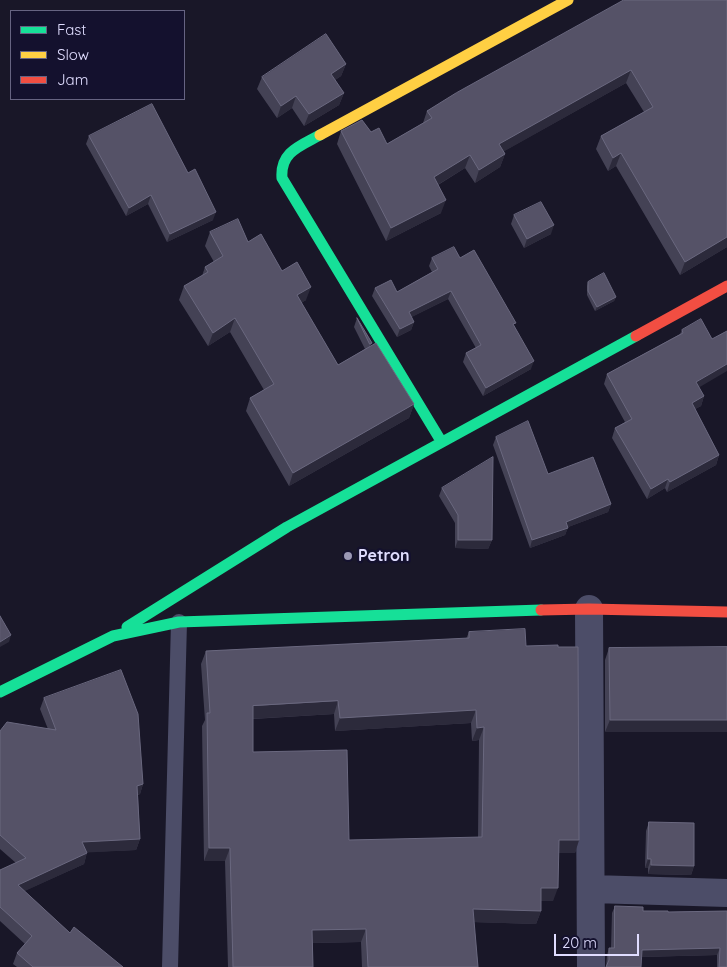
<!DOCTYPE html>
<style>
body{margin:0}
#map{position:relative;width:727px;height:967px;overflow:hidden;background:#191728;font-family:Quicksand,sans-serif}
canvas{display:block}
.legend{position:absolute;left:10px;top:10px;width:175px;height:90px;box-sizing:border-box;background:#14112e;border:1px solid #666382;margin:0;padding:6px 9px;list-style:none;font-size:15px;color:#e0ddff}
.legend li{display:flex;align-items:center;gap:10px;height:25px}
.legend b{width:25px;border:1px solid #666382}
.scale{position:absolute;left:554px;top:934px;width:85px;height:22px;box-sizing:border-box;border:2px solid #e0ddff;border-top:0;padding-left:6px;font-size:15px;line-height:18px;white-space:nowrap;color:#e0ddff;-webkit-text-stroke:4px #14112e;paint-order:stroke}
</style>
<div id="map">
<canvas width="727" height="967"></canvas>
<ul class="legend">
<li><b style="height:6px;background:#16e098"></b>Fast</li>
<li><b style="height:6px;background:#ffcf43"></b>Slow</li>
<li><b style="height:6px;background:#f24e42"></b>Jam</li>
</ul>
<div class="scale">20 m</div>
</div>
<script>
const ctx = document.querySelector('canvas').getContext('2d');
ctx.lineJoin = 'round';
function strokePath(path, color, width, dash) { ctx.strokeStyle = color; ctx.lineWidth = width; ctx.lineCap = dash ? 'butt' : 'round'; ctx.setLineDash(dash || []); ctx.stroke(path); }
function fillPath(path, color) { ctx.fillStyle = color; ctx.fill(path, 'evenodd'); }
function label(font, color, halo, rows, align = 'center') {
  ctx.font = font + ' Quicksand,sans-serif'; ctx.lineWidth = 5; ctx.setLineDash([]); ctx.textBaseline = 'middle'; ctx.strokeStyle = halo; ctx.fillStyle = color; for (const [text, x, y, turn = 0] of rows) {
    ctx.save(); ctx.translate(x, y); ctx.rotate((+turn || 0) * Math.PI / 180); ctx.textAlign = isNaN(turn) ? turn : align; if (halo) ctx.strokeText(text, 0, 0); ctx.fillText(text, 0, 0); ctx.restore();
  }
}
strokePath(new Path2D(`
 M170 967 179 622`), '#4c4d68', 16);
strokePath(new Path2D(`
 M589 609 591 967
 M592 889 727 893`), '#4c4d68', 28);
strokePath(new Path2D(`
 M320 135C300 146 280 152 282 178L441 441
 M127 627 287 527 636 336
 M0 692 113 636 179 622 541 610`), '#16e098', 11);
strokePath(new Path2D(`
 M320 135 568 0`), '#ffcf43', 11);
strokePath(new Path2D(`
 M636 336 727 286
 M541 610 589 609 727 612`), '#f24e42', 11);
fillPath(new Path2D(`
 M624 0 727 247 680 275 616 166 608 171 596 149 601 136 644 112 626 83 504 151 505 154 500 167 475 183 465 168 438 185 441 213 386 241 337 144 341 131 371 132 387 144 423 123 427 111Z
 M346 64 341 76 335 80 344 93 339 105 304 126 292 108 277 118 257 89 262 77Z
 M89 136 188 173 213 220 167 242 148 204 126 216 86 144Z
 M514 215 551 234 524 248 511 224Z
 M210 232 248 242 282 271 306 300 301 303 338 365 365 349 354 327 357 318 372 343 370 346 414 404 409 418 289 486 246 411 250 398 264 390 230 332 208 346 179 300 184 286 202 276 205 267 214 262 205 246Z
 M432 258H460L514 327 531 369 483 396 463 362 466 353 476 348 448 299 411 317 414 322 411 330 397 337 372 296 375 288 397 292 432 272 429 266Z
 M588 282 616 297 614 301 595 311 587 295V286Z
 M701 319 699 387 704 396 701 406 695 409 719 455 716 465 667 492 665 488 647 499 612 438 615 428 625 422 604 384 607 374 680 334 682 330Z
 M496 437 548 474 611 504 608 512 568 527 565 535 530 548 493 445Z
 M442 488 492 540 488 549 455 548V523L439 496Z
 M469 632 526 646 579 840 575 853H558L553 901H541V911L536 924 474 922 478 967H362L361 942 313 943V967H228L225 861H204L202 726 205 720 201 664 206 651 466 639ZM334 714 335 731 471 723 472 741 479 740 478 838 349 840 253 752V719Z
 M727 647 605 732V660L609 648Z
 M44 698 143 784 140 794 138 795 140 839 136 850 87 852 84 864 24 891 70 933 123 967H17L13 964 17 953 25 944 0 921V870L16 863 0 849V731L48 729 40 709Z
 M649 822 694 866 691 875 648 874V868H645L646 831Z
 M615 906 643 911 668 912 727 911V967H717V955L641 957 606 967 607 955 609 948H611L612 913Z`), '#444255');
fillPath(new Path2D(`
 M346 64 341 76 326 86 331 74Z
 M631 70 626 83 494 157 499 144Z
 M344 93 339 105 304 126 309 114Z
 M296 96 292 108 277 118 281 106Z
 M621 153 616 166 608 171 613 158Z
 M505 154 500 167 475 183 479 170Z
 M470 155 465 168 429 190 434 177Z
 M151 195 148 204 126 216 129 208Z
 M446 200 441 213 386 241 391 228Z
 M216 212 213 220 167 242 170 234Z
 M554 225 551 234 524 248 527 239Z
 M727 237V247L680 275 685 262Z
 M311 287 306 300 292 309 297 295Z
 M451 291 448 299 406 320 409 312Z
 M616 297 614 301 595 311 597 307Z
 M235 318 230 332 208 346 213 333Z
 M414 322 411 330 397 337 400 329Z
 M534 361 531 369 483 396 486 388Z
 M727 364V371L693 391 696 382Z
 M704 396 701 406 688 413 692 403Z
 M414 404 409 418 289 486 293 473Z
 M719 455 716 465 667 492 670 482Z
 M668 479 665 488 647 499 651 489Z
 M611 504 608 512 563 529 566 522Z
 M568 528 565 535 530 548 532 540Z
 M458 540H492L488 549 455 548Z
 M11 635 9 642 0 647V642Z
 M338 701 334 714 248 719 253 706Z
 M476 710 471 723 335 731 340 718Z
 M610 720H727V732H605Z
 M484 727 479 740 472 741 477 728Z
 M143 784 140 794 134 796 137 786Z
 M140 839 136 850 78 853 82 842Z
 M559 840H579L575 853H554Z
 M209 848H230L225 861H204Z
 M87 853 84 864 14 896 18 885Z
 M648 859H651L648 868H645Z
 M651 865 694 866 691 875 648 874Z
 M541 888H558L553 901H537Z
 M473 909 541 911 536 924 469 922Z
 M366 929 361 942 308 943 312 930Z
 M720 948 717 955 639 957 642 950Z`), '#2c2a3b');
const building = new Path2D(`
 M624 0H727V237L685 262 621 153 613 158 601 136 653 107 631 70 499 144 505 154 479 170 470 155 434 177 446 200 391 228 341 131 362 120 371 132 379 128 387 144 432 118 427 111 456 93Z
 M326 34 346 64 331 74 344 93 309 114 296 96 281 106 262 77Z
 M152 104 188 173 195 169 216 212 170 234 151 195 129 208 89 136Z
 M541 202 554 225 527 239 514 215Z
 M238 219 248 242 261 234 282 271 297 262 311 287 297 295 338 365 376 343 414 404 293 473 250 398 274 384 235 318 213 333 184 286 208 272 205 267 223 256 210 232Z
 M454 247 460 258 474 250 516 323 513 324 534 361 486 388 466 353 481 345 451 291 409 312 414 322 400 329 375 288 391 280 397 292 438 269 432 258Z
 M604 273 616 297 597 307 588 291V282Z
 M357 318 372 343 370 344Z
 M701 319 712 339 727 331V364L696 382 704 396 692 403 719 455 670 482 668 479 651 489 615 428 632 419 607 374 683 333 682 330Z
 M528 421 548 474 593 457 611 504 566 522 568 528 532 540 496 437Z
 M493 457 492 540H458V515L442 488Z
 M0 616 11 635 0 642Z
 M525 629 526 646 558 645V647H578L579 840H559L558 888H541V911L473 909 478 967H368L366 929 312 930 313 967H233L230 848H209L207 713H210L206 651 469 638V632ZM338 701 340 718 476 710 477 728 484 727 482 837 349 840 347 750 253 752V706Z
 M727 647V720H610L609 648Z
 M121 670 138 714 143 784 137 786 140 839 82 842 87 853 18 885 70 933 74 927 123 967H33L17 953 32 936 0 907V870L26 858 0 835V731L7 722 56 730 44 698Z
 M649 822 694 823V866L651 865V859H648Z
 M615 906 643 907V911H668V912L727 911V967H719L720 948 642 950 641 967H606L609 960V948H614Z`);
fillPath(building, '#555267');
strokePath(building, '#6a687f', 1);
for (const [x, y, r, color] of [
 [348,556,5,"#9a98b4"]
]) { const dot = new Path2D(); dot.arc(x, y, r, 0, 2 * Math.PI); ctx.fillStyle = color; ctx.fill(dot); strokePath(dot, '#14112e', 2); }
label('bold 16px', '#e0ddff', '#14112e', [
 ["Petron",358,556]
], 'left');
</script>
